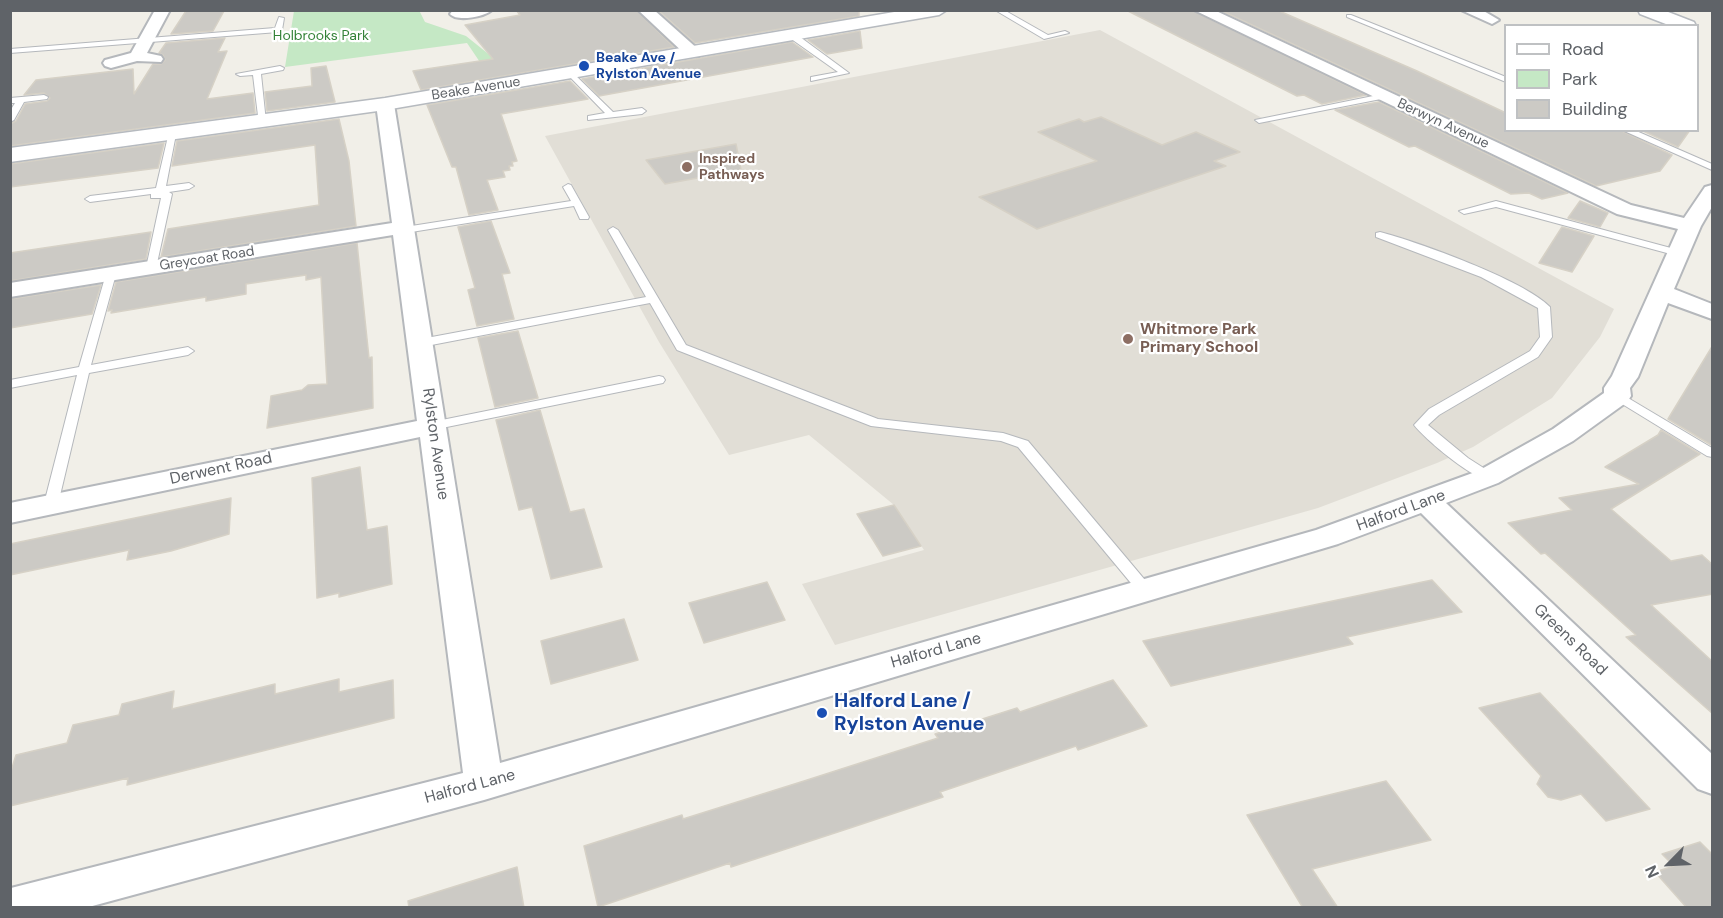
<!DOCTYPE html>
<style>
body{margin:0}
#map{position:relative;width:1723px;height:918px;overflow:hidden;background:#f1efe8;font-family:"DM Sans",sans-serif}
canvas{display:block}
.frame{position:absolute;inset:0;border:12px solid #5f6368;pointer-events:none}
.legend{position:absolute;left:1504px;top:24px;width:195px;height:108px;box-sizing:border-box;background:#fff;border:2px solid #bfc1c3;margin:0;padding:8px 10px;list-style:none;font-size:18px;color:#5f6368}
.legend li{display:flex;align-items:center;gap:12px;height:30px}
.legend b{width:30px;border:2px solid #bfc1c3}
.north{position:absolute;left:1639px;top:834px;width:60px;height:60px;-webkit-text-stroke:4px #fff;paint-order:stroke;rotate:246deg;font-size:16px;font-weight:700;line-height:24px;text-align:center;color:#5f6368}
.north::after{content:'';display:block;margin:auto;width:21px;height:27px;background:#5f6368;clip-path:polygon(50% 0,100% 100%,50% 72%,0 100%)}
</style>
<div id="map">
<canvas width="1723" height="918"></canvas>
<div class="frame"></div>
<ul class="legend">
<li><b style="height:8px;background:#fff"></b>Road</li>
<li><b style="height:16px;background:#c5e8c5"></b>Park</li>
<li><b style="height:16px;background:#cccac5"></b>Building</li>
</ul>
<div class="north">N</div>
</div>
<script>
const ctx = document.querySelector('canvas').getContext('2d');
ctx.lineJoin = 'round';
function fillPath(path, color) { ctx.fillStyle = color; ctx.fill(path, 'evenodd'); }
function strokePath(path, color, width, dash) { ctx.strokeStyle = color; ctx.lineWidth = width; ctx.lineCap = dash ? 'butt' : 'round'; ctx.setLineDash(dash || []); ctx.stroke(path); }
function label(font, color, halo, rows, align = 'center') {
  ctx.font = font + ' "DM Sans",sans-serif'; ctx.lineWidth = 4.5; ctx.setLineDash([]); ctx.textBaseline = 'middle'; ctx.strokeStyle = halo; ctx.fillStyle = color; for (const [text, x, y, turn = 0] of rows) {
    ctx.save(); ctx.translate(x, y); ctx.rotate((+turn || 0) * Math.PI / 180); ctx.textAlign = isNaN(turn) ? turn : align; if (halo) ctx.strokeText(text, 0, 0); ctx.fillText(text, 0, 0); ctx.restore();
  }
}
fillPath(new Path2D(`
 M1100 30 1614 309 1600 337 1552 398 1473 447 1437 463 1318 508 835 645 802 584 924 550 894 505 809 435 729 455 659 342 545 136Z`), '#e1ded6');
fillPath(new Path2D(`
 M419 10 425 22 466 36 501 64 490 77 467 43 285 67 294 11Z`), '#c5e8c5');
const building = new Path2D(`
 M516 10H636L674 47 421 90 413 71 493 59 465 25 520 15Z
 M658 10H859V16L695 43Z
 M1126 10H1192L1366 95 1322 104 1304 95 1297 96Z
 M1220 10H1277L1417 71 1506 113V130H1620L1672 155 1660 171 1596 186Z
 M186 11H224L213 31 171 34Z
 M860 31 862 48 827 54 808 40Z
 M225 38 218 52 227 51 207 99 253 93 255 113 10 146V124L16 121 25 104 47 101 50 98 44 93 24 95 36 80 133 69 134 94 153 64H161L165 60 163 55 159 53 166 43Z
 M792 42 813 57 599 96 582 79Z
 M326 66 335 102 267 111 265 92 312 86 311 68Z
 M570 81 588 99 501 114 517 161 512 162 513 166H509L510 170 503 171 505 177 487 180 498 210 469 215 456 167H452L427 105Z
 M1379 102 1568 193 1542 199 1529 193 1511 194 1415 146 1409 147 1335 110Z
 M1101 117 1162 145 1196 132 1240 152 1214 161 1226 166 1037 229 979 197 1097 161 1038 132 1079 119 1084 122Z
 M339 119 349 161 356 226 161 257 168 229 319 205 315 145 172 166 177 141Z
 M1641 130H1690L1678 147Z
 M164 143 158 168 10 187V164Z
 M736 144 741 170 665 184 646 160Z
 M1580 201 1608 213 1600 227 1568 218Z
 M491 221 510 273 502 274 514 319 477 326 468 290 475 288 458 227Z
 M1562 227 1594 236 1572 272 1539 263Z
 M151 232 146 259 10 281V253Z
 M357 243 369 358 372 357 373 408 267 428 271 396 302 390 308 385 327 384 321 277 306 280V275L246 284V294L206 301V297L111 313 112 310 108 311 116 282Z
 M101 285 92 314 10 328V299Z
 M518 331 538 398 495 407 478 338Z
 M1713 345V446L1668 419Z
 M540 410 570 512 584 509 602 567 551 579 532 507 519 510 496 420Z
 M1661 430 1700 454 1611 509 1671 561 1702 555 1713 565V594L1651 605 1713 662V714L1626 637 1636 635 1545 553 1541 554 1508 523 1572 510 1559 498 1639 484 1605 467 1658 435Z
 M360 467 367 530 387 526 392 584 339 597V593L317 598 312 478Z
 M231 498 229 534 171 551 127 560 129 550 10 575V544Z
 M894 505 921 546 883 556 857 514Z
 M1432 580 1462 612 1347 637 1353 644 1171 686 1143 641Z
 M767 582 785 620 704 643 689 603Z
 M624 619 638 660 551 684 541 641Z
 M339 679V692L393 680 394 718 127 785 128 778 10 806V774L16 755 67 743 73 725 119 715 122 704 174 691 172 709 275 684V694Z
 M1113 680 1147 726 1078 750 1076 746 940 792 943 797 853 827 731 867 730 863 598 907 584 846 682 815 683 819 804 781 938 738 935 734 1017 708 1020 712Z
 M1540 693 1603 759 1650 809 1606 821 1581 794 1561 800 1548 797 1537 784 1541 776 1479 708Z
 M1386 781 1431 840 1312 869 1338 908H1303L1247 815Z
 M1700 842 1713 855V908H1687L1655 872 1674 866 1662 854Z
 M517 867 524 908H409L408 901Z`);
fillPath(building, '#cccac5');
strokePath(building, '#d6d1c6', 1.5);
const lane = new Path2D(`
 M995 10H1004L1048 35 1065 31 1069 33 1044 39Z
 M1347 15H1351L1506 77V82L1347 17Z
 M279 17 284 18 282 30 278 32 10 53V49L275 28Z
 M790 34H796L849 73 811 81V77L838 72 790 38Z
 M280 66 284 68 283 70 261 74 266 122 259 124 253 75 240 76 236 74Z
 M571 71 613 112 642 108 646 111 642 114 588 120V116L605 113 568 75V71Z
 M1383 94H1386V98L1259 123 1255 120Z
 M44 95 48 97 47 99 24 102 14 120 10 122V111L15 103H10V98Z
 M1622 130H1634L1712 164V170Z
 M169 132 176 134 166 186 189 183 194 186 189 189 169 192 172 194 156 268 151 271 146 268 161 198H151V194L90 202 85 199 90 196 156 188Z
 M568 184 571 185 589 217 588 219H580L574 206 405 233 400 230 405 227 571 201 563 187Z
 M1496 201 1682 251 1683 253 1678 256 1496 207 1464 214 1459 211Z
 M613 227 618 230 686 345 878 419 1003 433 1028 441 1150 586 1153 590 1150 594H1140L1018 447 1001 441 871 426 677 350 650 303 421 347 415 343 421 339 646 297 608 230Z
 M1380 232C1418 242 1524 280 1550 307L1552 337 1538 357 1439 415 1428 425 1468 458 1493 474 1495 477 1493 480C1477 484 1424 438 1414 425L1429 409 1530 351 1540 337 1538 308 1481 277 1376 237V233Z
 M111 271 116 274 91 365 188 347 194 351 188 355 89 373 58 504 51 509 44 504 77 375 10 388V380L79 367 106 274Z
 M659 376 663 377 665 380 663 383 432 430 425 426 432 422Z
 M1618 392 1712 448V457L1707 456 1614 399 1612 396Z`);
const street = new Path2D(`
 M155 10H170L147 53 161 56 163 59 161 62 137 61 111 68 105 66 103 63 105 60 131 53Z
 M453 10H492C484 17 457 22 450 14Z
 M638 10H654L699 50 701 53 699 56H687Z
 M1194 10H1214L1631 205 1684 218 1705 187 1712 185V207L1701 226 1674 289 1712 304V319L1668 303 1638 377 1630 388 1631 396 1627 402 1573 441 1498 483 1446 503 1712 754V794L1698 789 1421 513 1338 544 484 800 85 908H10L11 888 463 773 420 437 10 523V503L417 421 393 235 10 297V283L392 223 376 104 379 100H391L394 104 500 763 1316 530 1478 471 1553 429 1604 393V388L1612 376 1678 229 1617 214Z
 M1461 10H1482L1499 20 1492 24Z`);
const secondary = new Path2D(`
 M906 10H947L939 15 385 110 10 162V148L385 98Z
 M1638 10H1663L1694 22 1696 26H1671L1640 14Z`);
strokePath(lane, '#b5b8bc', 2);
strokePath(street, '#b5b8bc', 4);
strokePath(secondary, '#b6babf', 3);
fillPath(lane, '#fff');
fillPath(street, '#fff');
fillPath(secondary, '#fff');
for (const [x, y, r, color] of [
 [584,66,6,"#1a4fb4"],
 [687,167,6,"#8d6e63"],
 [1128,339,6,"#8d6e63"],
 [822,713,6,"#1a4fb4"]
]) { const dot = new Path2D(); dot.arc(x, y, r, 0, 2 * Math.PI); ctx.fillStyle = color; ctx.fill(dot); strokePath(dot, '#fff', 2); }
label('14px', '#348238', '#fff', [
 ["Holbrooks Park",321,36]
]);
label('bold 14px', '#164399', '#fff', [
 ["Beake Ave /",596,58],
 ["Rylston Avenue",596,74]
], 'left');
label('14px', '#5f6368', '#fff', [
 ["Beake Avenue",476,89,-9],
 ["Berwyn Avenue",1443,124,25],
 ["Greycoat Road",207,259,-9]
]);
label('bold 14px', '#785e54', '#fff', [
 ["Inspired",699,159],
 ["Pathways",699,175]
], 'left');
label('bold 16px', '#785e54', '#fff', [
 ["Whitmore Park",1140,330],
 ["Primary School",1140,348]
], 'left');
label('16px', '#5f6368', '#fff', [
 ["Rylston Avenue",435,444,82],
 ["Derwent Road",221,469,-12],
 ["Halford Lane",1401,511,-20],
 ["Greens Road",1570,640,44],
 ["Halford Lane",936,651,-16],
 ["Halford Lane",470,787,-15]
]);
label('bold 20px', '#164399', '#fff', [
 ["Halford Lane /",834,702],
 ["Rylston Avenue",834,725]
], 'left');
</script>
